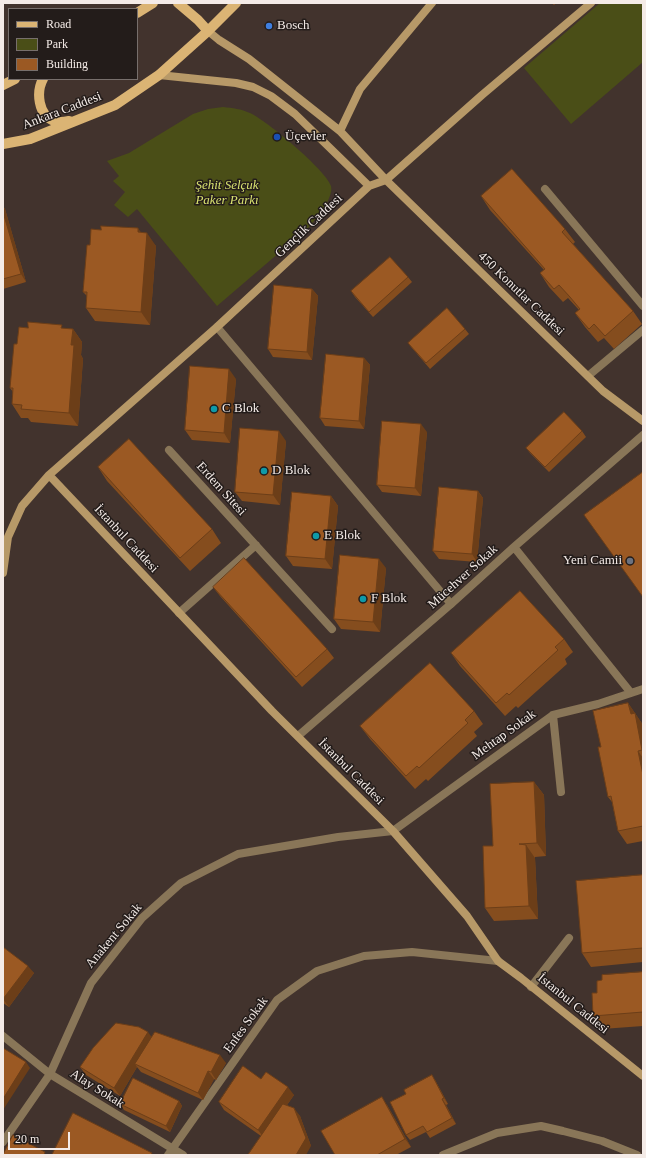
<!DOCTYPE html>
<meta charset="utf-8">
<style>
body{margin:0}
#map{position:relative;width:646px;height:1158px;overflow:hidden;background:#42332d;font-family:Georgia,serif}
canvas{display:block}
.frame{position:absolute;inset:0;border:4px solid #f4ebe7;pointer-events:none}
.legend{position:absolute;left:8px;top:8px;width:130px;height:72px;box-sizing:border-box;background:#231c1a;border:1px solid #776f6c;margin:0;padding:5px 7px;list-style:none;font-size:12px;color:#f4ebe7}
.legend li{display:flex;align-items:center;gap:8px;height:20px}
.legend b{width:20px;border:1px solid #776f6c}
.scale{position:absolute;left:8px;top:1132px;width:62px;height:18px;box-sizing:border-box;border:2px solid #f4ebe7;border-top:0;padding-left:5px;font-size:12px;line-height:14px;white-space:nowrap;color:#f4ebe7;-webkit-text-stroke:3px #231c1a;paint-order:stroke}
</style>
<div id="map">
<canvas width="646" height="1158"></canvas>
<div class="frame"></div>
<ul class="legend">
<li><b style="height:5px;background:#dbb474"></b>Road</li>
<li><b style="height:11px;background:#4a4e17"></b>Park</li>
<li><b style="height:11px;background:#9b5923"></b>Building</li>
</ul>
<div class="scale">20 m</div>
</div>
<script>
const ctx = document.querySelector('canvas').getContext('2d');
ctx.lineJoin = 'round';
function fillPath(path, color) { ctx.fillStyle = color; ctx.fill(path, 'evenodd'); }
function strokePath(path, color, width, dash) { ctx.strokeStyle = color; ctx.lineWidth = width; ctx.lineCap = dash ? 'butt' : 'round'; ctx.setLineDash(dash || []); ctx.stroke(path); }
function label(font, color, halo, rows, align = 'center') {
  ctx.font = font + ' Georgia,serif'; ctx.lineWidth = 3; ctx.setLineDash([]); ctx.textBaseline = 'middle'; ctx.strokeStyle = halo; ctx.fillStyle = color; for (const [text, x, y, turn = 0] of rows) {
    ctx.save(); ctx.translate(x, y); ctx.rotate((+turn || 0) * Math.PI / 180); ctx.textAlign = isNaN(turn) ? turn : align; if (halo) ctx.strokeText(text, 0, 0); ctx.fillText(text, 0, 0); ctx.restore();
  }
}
fillPath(new Path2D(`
 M600 3H643V62L571 124 524 68Z
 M223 107C233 108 241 109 250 113 266 120 326 170 331 186 334 198 316 219 308 228L217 306 137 209 128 217 114 205 125 192 113 181 119 176 107 161 129 153 193 114 208 109Z`), '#4a4e17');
strokePath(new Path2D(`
 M545 189 643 306
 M217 327 451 604
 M588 376 643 330
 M169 450 332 629
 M179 613 256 545`), '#897658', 8);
strokePath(new Path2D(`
 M514 547 631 693
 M553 715 561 792
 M298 736 451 604 514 547 643 435
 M531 987 569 938
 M3 1036 50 1074 183 1155
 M3 1142 50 1074 91 983 142 918 181 883 238 854 338 837 393 831 553 715 598 704 643 689
 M168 1155 277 1000 317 971 364 956 412 952 498 961
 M443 1155 497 1133 541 1126 563 1131 602 1141 637 1155`), '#897658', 8);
strokePath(new Path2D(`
 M208 31 219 40 249 59 340 131 386 180 603 391 643 421
 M159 75 236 83 253 87 271 96 295 114 369 186
 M340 131 360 89 432 3
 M49 475 272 711 393 831 467 916 498 961 521 978 643 1076
 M3 573 8 537 22 506 49 475 217 327 369 186 386 180 482 95 591 3`), '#b79968', 8);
strokePath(new Path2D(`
 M178 3 198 20 208 31
 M137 13 153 3
 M43 79C36 92 38 115 54 121 59 123 64 122 69 121
 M3 85 15 79
 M3 144 30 139 115 105 159 75 208 31 236 3`), '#dbb474', 10);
fillPath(new Path2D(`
 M552 3H556L554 5Z
 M481 196 565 229 575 242 573 244 633 311 642 324 614 349 604 338 598 342 585 327 575 313 579 310 568 298 563 302 549 287 540 273 544 270 490 210Z
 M3 206 5 209 26 282 3 289Z
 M141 232 156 246 150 325 95 321 86 308 87 296 83 292 90 245Z
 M408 277 412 282 373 317 355 297 351 291Z
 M312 289 318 296 312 360 273 357 268 349Z
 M28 328 64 329H73L82 342 81 355 83 359 78 426 31 422 28 418H21L12 404 13 392 10 388 17 344Z
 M465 329 469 334 430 369 412 348 408 343Z
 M364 358 370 365 364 429 325 426 320 418Z
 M236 379 230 443 192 440 185 430Z
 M582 431 586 437 549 472 530 453 526 448Z
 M427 432 421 496 382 492 377 485Z
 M286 441 280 505 242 501 235 492Z
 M98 467 212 529 221 543 190 571 107 481Z
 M478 491 483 498 477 562 439 559 433 551Z
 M331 496 338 506 332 569 293 566 286 556Z
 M386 568 380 632 341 629 334 619Z
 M213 587 327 649 334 658 302 687 220 596Z
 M564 639 573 652 565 659 567 664 518 708 516 706 505 716 460 666 451 653Z
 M628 703 643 725V841L627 844 618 831 612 802 608 797 601 747Z
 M474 711 483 724 474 732 477 736 428 781 426 779 415 789 370 739 360 726Z
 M534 782 544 795 546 856 535 857V858L538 919 494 921 485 908 493 846Z
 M643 875V962L591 967 582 953Z
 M3 947 34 973 9 1007 3 1003Z
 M643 972V1026L602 1029 593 1016 597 993 602 980Z
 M152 1037 226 1063 216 1080 214 1079 203 1100 141 1072 137 1067 120 1096 86 1075 80 1067Z
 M261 1079 294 1095 287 1105 300 1116 311 1146 261 1136 224 1110 219 1102Z
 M435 1080 448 1104 446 1105 456 1124 430 1138 426 1132 410 1140 406 1135Z
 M179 1101 182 1106 170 1132 124 1110 120 1104Z
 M387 1105 411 1147 396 1155H335Z`), '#854d1e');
fillPath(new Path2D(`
 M3 206 5 209 26 282 21 274 3 212Z
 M138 228 146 240 147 233 156 246 150 325 141 312Z
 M312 289 318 296 312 360 307 352Z
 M73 329 82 342 81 355 83 359 78 426 69 413 71 345Z
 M364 358 370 365 364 429 359 421Z
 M229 369 236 379 230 443 224 433Z
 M421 424 427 432 421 496 415 488Z
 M279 431 286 441 280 505 273 495Z
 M478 491 483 498 477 562 472 554Z
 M331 496 338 506 332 569 325 559Z
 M379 559 386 568 380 632 373 622Z
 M628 703 643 725V751L631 714Z
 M638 751 643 758V775Z
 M534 782 544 795 546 856 537 843Z
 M526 845 535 858 538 919 529 906Z
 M28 966 34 973 9 1007 3 999Z
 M148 1032 153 1039 135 1064 137 1067 120 1096 114 1088Z
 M220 1055 226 1063 216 1080 211 1072Z
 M26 1062 30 1068 3 1110V1099Z
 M208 1071 214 1079 203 1100 198 1093Z
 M432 1075 435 1080 448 1104 444 1098Z
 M288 1087 294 1095 264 1138 258 1130Z
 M382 1097 387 1105 411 1147 405 1139Z
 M442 1099 446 1105 456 1124 452 1118Z
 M179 1101 182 1106 170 1132 166 1126Z
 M294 1108 300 1116 311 1146 306 1155H296Z`), '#6c3e18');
const building = new Path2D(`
 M512 169 565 229 562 232 633 311 605 336 594 324 589 329 575 313 580 309 570 297 559 285 554 289 540 273 545 269 481 196Z
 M3 212 21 274 3 279Z
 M101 226 138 228V232L147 233 141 312 86 308 87 292H83L87 245H90L91 229 101 230Z
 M390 257 408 277 369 312 351 291Z
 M274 285 312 289 307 352 268 349Z
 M447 308 465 329 426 363 408 343Z
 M28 322 62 325 61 328 73 329 71 345H74L69 413 21 409 22 405 12 404 13 388H10L14 344H17L19 327 28 328Z
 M326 354 364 358 359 421 320 418Z
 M190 366 229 369 224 433 185 430Z
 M564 412 582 431 545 467 526 448Z
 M382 421 421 424 415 488 377 485Z
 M240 428 279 431 273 495 235 492Z
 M129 439 212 529 180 558 98 467Z
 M643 472V597L584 515Z
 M439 487 478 491 472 554 433 551Z
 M292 492 331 496 325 559 286 556Z
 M340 555 379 559 373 622 334 619Z
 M244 558 327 649 296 677 213 587Z
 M520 591 564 639 555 647 558 650 509 695 507 693 496 703 451 653Z
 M430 663 474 711 465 720 468 723 419 768 417 766 406 776 360 726Z
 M628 703 631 714 635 713 642 750 638 751 643 775V826L618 831 611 796 608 797 598 747H601L593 711Z
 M534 782 537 843 519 844 526 845 529 906 485 908 483 846H493L490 784Z
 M643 875V948L582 953 576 881Z
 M3 947 28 966 3 999Z
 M643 972V1012L593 1016 592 993H597V981L602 980V975Z
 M116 1023 139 1027 148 1032 114 1088 80 1067 93 1048Z
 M155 1032 220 1055 211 1072 208 1071 198 1093 135 1064Z
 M3 1048 26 1062 3 1099Z
 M243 1066 261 1079 266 1072 288 1087 258 1130 219 1102Z
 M432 1075 444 1098 442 1099 452 1118 427 1132 423 1126 406 1135 390 1102 406 1094 404 1090Z
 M133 1078 179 1101 166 1126 120 1104Z
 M382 1097 405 1139 377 1155H335L321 1131Z
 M283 1104 294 1108 306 1138 296 1155H248Z
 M73 1113 152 1153 151 1155H52Z
 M13 1135 45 1152 44 1155H3Z`);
fillPath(building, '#9b5923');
strokePath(building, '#6c3e18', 1);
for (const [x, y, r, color] of [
 [269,26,4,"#3f7fe0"],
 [277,137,4,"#1a4fb4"],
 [214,409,4,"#0f9aa8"],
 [264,471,4,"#0f9aa8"],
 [316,536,4,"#0f9aa8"],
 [630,561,4,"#6b7280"],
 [363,599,4,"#0f9aa8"]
]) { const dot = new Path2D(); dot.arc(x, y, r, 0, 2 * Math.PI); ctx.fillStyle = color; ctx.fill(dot); strokePath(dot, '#231c1a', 1.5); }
label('13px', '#f4ebe7', '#231c1a', [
 ["Bosch",277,26],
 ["Üçevler",285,137],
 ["C Blok",222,409],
 ["D Blok",272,471],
 ["E Blok",324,536],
 ["Yeni Camii",622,561,"right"],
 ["F Blok",371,599]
], 'left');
label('13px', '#f4ebe7', '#231c1a', [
 ["Ankara Caddesi",62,111,-21],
 ["Gençlik Caddesi",309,226,-43],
 ["450 Konutlar Caddesi",521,294,44],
 ["Erdem Sitesi",221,489,48],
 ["İstanbul Caddesi",126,539,47],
 ["Mücehver Sokak",463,577,-42],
 ["Mehtap Sokak",504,735,-36],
 ["İstanbul Caddesi",351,772,45],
 ["Anakent Sokak",114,936,-50],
 ["İstanbul Caddesi",573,1004,39],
 ["Enfes Sokak",246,1025,-54],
 ["Alay Sokak",97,1089,32]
]);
label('italic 13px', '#d9e270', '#231c1a', [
 ["Şehit Selçuk",227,186],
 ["Paker Parkı",227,201]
]);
</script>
